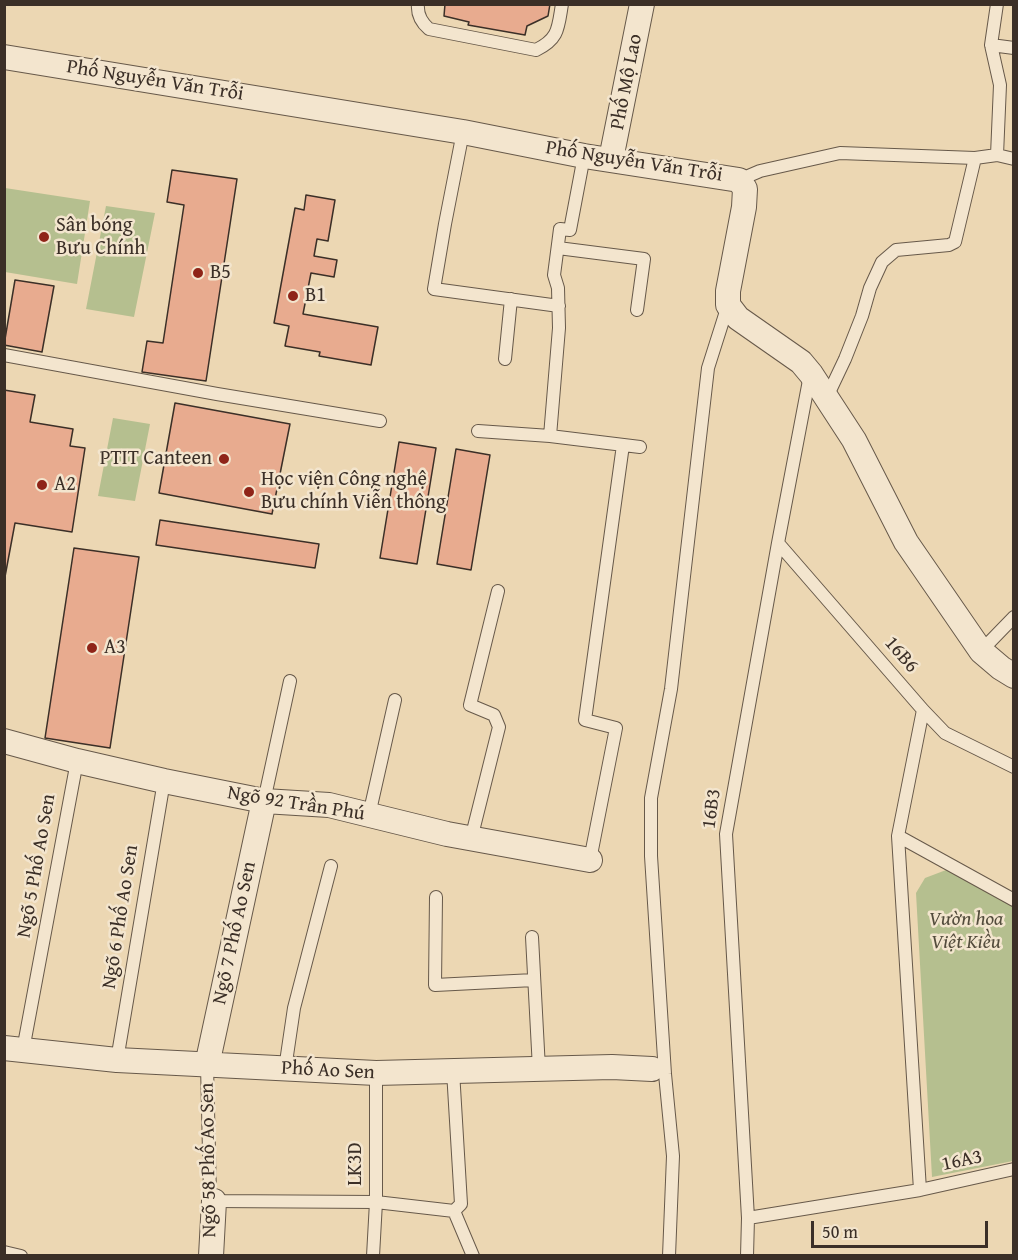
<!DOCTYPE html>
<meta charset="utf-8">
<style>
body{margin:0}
#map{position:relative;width:1018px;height:1260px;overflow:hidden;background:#ecd7b3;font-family:"Gentium Book Plus",serif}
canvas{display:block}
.frame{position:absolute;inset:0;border:6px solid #3b2f27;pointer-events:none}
.scale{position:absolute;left:811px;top:1221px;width:177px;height:27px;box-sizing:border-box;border:3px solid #3b2f27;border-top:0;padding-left:8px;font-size:18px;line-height:21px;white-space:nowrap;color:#3b2f27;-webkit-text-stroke:4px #f3e5ce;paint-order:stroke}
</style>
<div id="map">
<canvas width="1018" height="1260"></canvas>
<div class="frame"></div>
<div class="scale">50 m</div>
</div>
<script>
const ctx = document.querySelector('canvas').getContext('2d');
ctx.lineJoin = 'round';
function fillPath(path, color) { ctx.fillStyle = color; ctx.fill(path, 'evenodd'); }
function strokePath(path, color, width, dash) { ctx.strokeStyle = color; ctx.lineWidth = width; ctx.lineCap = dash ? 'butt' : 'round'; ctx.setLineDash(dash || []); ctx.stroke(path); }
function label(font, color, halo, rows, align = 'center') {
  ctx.font = font + ' "Gentium Book Plus",serif'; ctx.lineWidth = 5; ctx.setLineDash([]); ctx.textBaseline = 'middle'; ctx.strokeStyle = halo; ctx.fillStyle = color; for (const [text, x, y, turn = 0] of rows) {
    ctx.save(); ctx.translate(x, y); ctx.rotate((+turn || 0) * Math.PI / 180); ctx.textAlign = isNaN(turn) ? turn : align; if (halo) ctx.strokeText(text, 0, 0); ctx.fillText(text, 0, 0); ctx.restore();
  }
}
fillPath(new Path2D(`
 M5 188 90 201 77 284 5 272Z
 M106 206 155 213 134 317 86 309Z
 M113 418 150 424 135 501 98 496Z
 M954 867 1013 903V1161L932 1177 916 893 925 878Z`), '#b5bf8f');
const building = new Path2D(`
 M445 4H550L548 16 527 26 525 35 468 25 469 22 444 16Z
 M172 170 237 179 206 381 142 372 147 341 163 343 184 205 167 202Z
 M306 195 335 200 328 241 317 239 314 256 337 260 334 277 311 273 303 314 378 327 371 365 319 356 320 352 285 346 289 326 274 323 295 208 304 210Z
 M15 280 54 286 42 352 4 345Z
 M4 390 35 395 30 422 73 429 70 446 85 448 72 532 15 523 4 582Z
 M175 403 290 424 272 514 159 493Z
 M399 442 436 448 417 564 380 558Z
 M456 449 490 455 471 570 437 564Z
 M160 520 319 544 315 568 156 545Z
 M74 548 139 557 110 748 45 738Z`);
fillPath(building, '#e8ab8f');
strokePath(building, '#3b2f27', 1.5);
const lane = new Path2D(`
 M418 4C417 14 422 23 429 29L536 50C559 39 558 28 562 4
 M997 4 991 45 1000 85 997 155 1014 159
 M991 45 1014 48
 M463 132 445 224 434 289 559 306
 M739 180 760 171 840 153 975 158
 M558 248 644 259 637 310
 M4 355 217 394 380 421
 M505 359 511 299
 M826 399 845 359 862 316 870 288 882 262 896 250 949 245 955 242 975 158 997 155
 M478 431 550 436 640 447
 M550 436 559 328 558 288 554 275 560 229 570 230 584 156
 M778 543 923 710 945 733 1014 767
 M981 651 1014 617
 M264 801 290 681
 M369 815 395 700
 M898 836 1014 900
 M471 839 499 727 494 715 470 705 498 591
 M590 860 616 728 585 720 623 445
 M436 897 435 985 534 980
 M532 937 539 1069
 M23 1050 77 761
 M117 1060 164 781
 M207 1065 210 1196 214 1201 376 1202 454 1211 473 1256
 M285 1069 294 1008 331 866
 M453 1071 461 1204 454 1211
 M920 1190 898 836 923 710
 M748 1218 920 1190 1014 1169
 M4 1252 21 1256
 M373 1256 376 1202V1073
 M669 1256 673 1156 665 1074 651 856V798L671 689 708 368 728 305
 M747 1256 748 1218 726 834 778 543 810 375`);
const street = new Path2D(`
 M4 57 463 132 584 156 739 180 745 189 744 207 728 291V305L738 318 801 362 811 374 854 440 906 542 981 651 1001 668 1014 676
 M611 159 642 4
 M4 741 77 761 164 781 264 801 329 805 447 834 590 860
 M4 1048 117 1060 376 1073 612 1067 652 1069
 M207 1065 264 801
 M211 1256 214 1201`);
strokePath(lane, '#67594a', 14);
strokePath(street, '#67594a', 26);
strokePath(lane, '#f3e5ce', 12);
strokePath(street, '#f3e5ce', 24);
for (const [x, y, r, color] of [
 [44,237,6,"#8f2418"],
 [198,273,6,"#8f2418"],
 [293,296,6,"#8f2418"],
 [224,459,6,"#8f2418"],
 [42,485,6,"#8f2418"],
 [249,492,6,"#8f2418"],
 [92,648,6,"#8f2418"]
]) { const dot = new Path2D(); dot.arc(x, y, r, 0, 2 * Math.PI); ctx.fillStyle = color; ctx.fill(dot); strokePath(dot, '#f3e5ce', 2); }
label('20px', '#3b2f27', '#f3e5ce', [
 ["Phố Nguyễn Văn Trỗi",155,81,9],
 ["Phố Mộ Lao",627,82,-79],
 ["Phố Nguyễn Văn Trỗi",634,162,9],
 ["16B6",901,655,49],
 ["Ngõ 92 Trần Phú",296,804,9],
 ["16B3",712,809,-82],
 ["Ngõ 5 Phố Ao Sen",37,866,-80],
 ["Ngõ 6 Phố Ao Sen",121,917,-81],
 ["Ngõ 7 Phố Ao Sen",235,933,-78],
 ["Phố Ao Sen",328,1071,3],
 ["Ngõ 58 Phố Ao Sen",209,1160,-91],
 ["16A3",962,1161,-12],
 ["LK3D",356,1164,-90]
]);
label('20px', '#3b2f27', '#f3e5ce', [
 ["Sân bóng",56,226],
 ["Bưu Chính",56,249],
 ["B5",210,273],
 ["B1",305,296],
 ["PTIT Canteen",212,459,"right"],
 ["Học viện Công nghệ",261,480],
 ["Bưu chính Viễn thông",261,503],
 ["A2",54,485],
 ["A3",104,648]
], 'left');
label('italic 20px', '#534c3c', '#f3e5ce', [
 ["Vườn hoa",966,920],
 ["Việt Kiều",966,943]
]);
</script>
